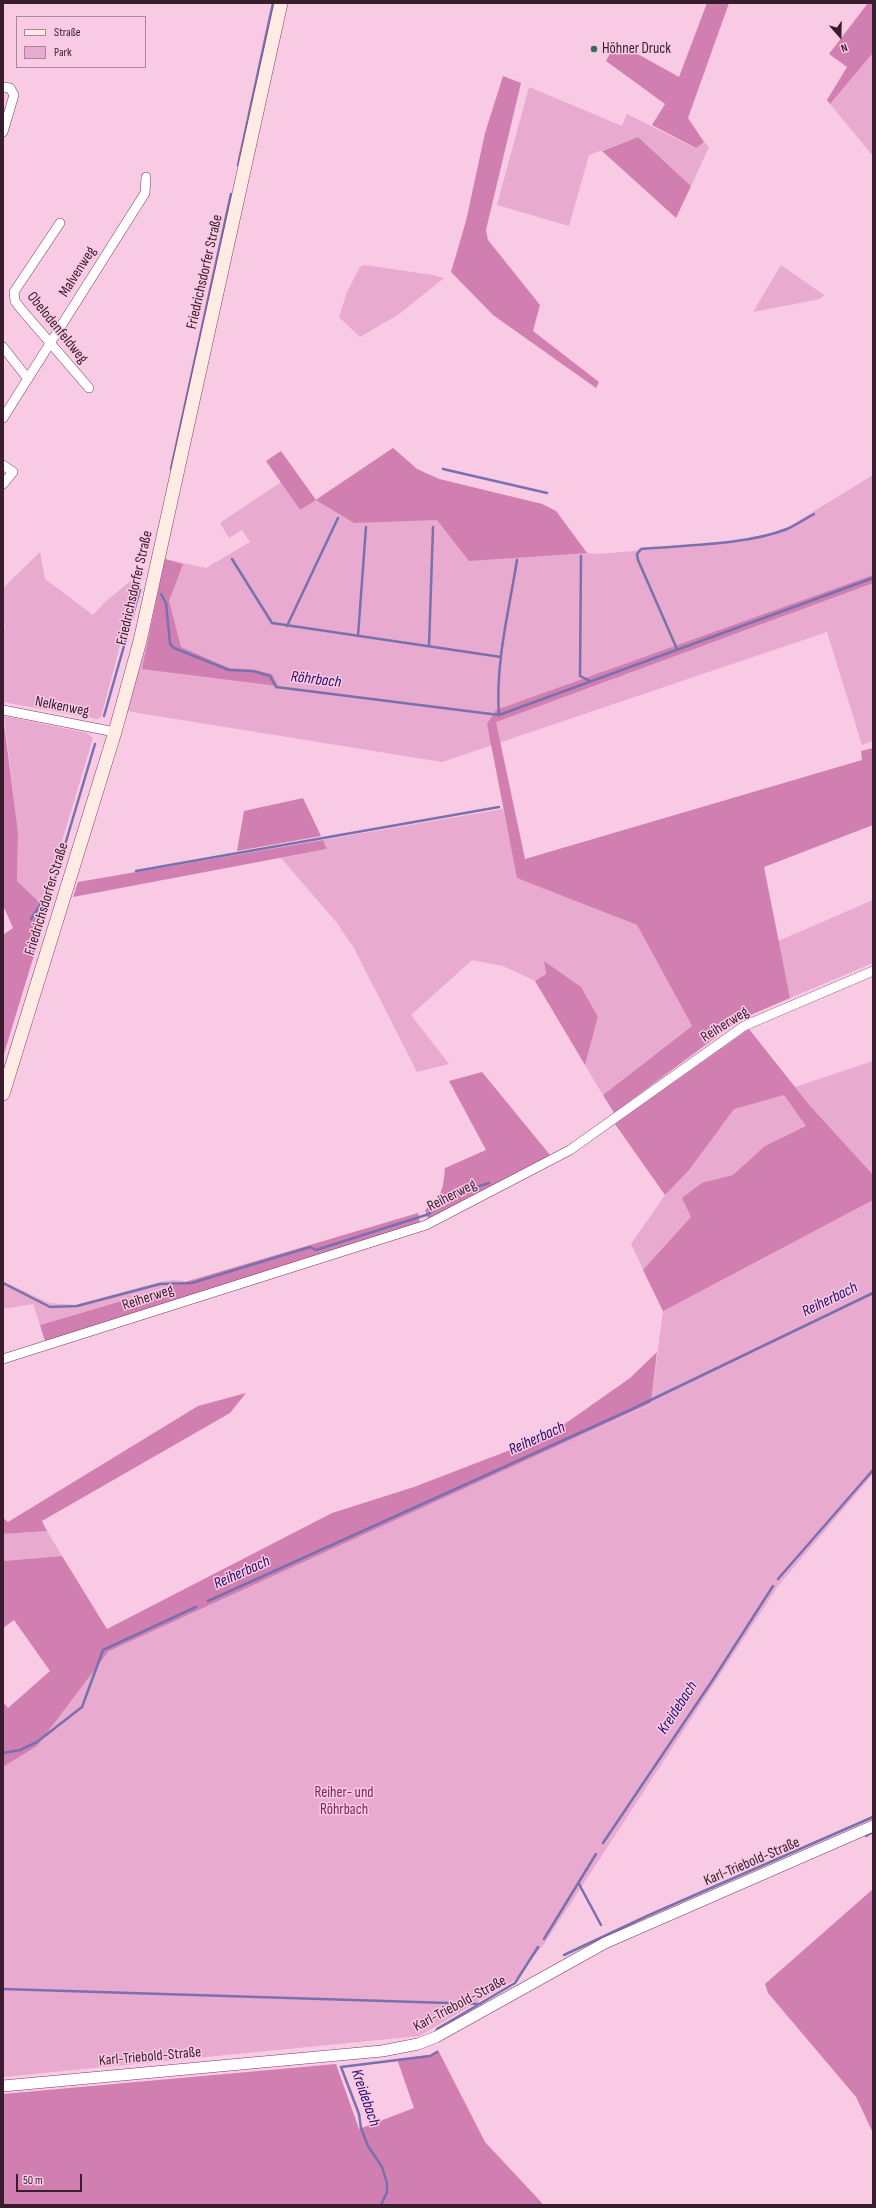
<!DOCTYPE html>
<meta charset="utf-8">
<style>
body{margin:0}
#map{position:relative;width:876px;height:2208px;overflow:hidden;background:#f8cae4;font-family:"Sofia Sans Condensed",sans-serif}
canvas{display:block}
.frame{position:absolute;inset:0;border:4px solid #391d2e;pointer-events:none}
.legend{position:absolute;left:16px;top:16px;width:130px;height:52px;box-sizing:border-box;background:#f8cae4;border:1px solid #ac859b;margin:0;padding:5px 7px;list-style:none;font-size:12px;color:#391d2e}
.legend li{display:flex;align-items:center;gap:8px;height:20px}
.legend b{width:20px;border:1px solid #ac859b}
.north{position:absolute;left:820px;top:16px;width:40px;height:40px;-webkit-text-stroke:3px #f8cae4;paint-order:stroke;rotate:160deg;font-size:11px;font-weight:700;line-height:16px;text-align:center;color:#391d2e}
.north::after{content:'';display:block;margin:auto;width:14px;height:18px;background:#391d2e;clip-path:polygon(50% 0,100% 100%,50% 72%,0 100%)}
.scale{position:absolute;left:16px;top:2174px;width:66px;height:18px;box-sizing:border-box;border:2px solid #391d2e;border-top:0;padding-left:5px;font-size:12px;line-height:14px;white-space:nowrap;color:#391d2e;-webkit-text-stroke:3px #f8cae4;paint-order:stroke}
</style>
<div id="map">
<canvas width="876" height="2208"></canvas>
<div class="frame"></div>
<ul class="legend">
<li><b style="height:5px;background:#feece4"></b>Straße</li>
<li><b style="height:11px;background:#e8aacf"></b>Park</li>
</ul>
<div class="north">N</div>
<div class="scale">50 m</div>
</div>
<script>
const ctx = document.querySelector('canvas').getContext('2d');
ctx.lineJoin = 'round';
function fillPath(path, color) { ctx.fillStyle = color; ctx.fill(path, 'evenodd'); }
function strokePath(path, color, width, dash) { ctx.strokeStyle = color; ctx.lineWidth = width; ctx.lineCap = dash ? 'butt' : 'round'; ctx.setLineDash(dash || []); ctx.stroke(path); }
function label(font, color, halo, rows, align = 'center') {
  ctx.font = font + ' "Sofia Sans Condensed",sans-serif'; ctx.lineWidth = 3; ctx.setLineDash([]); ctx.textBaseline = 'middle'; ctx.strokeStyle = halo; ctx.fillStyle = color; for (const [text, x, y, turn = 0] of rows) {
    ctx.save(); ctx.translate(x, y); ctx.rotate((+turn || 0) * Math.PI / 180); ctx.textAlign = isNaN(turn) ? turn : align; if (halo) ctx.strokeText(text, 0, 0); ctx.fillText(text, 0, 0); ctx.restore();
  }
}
fillPath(new Path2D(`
 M873 53V156L830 104Z
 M529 87 622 126 627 114 695 148 704 142 709 147 691 186 638 137 589 155 569 226 497 205Z
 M364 265 433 275 444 278 399 314 360 337 339 317 347 292 360 267Z
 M781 265 824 295 820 299 753 312Z
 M393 448 417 469 439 479 542 504 556 511 587 553 599 554 722 543 766 535 788 527 873 475V741L862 745 827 632 442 762 126 711 147 644 165 559 206 568 250 542 242 530 229 538 220 523 281 482 300 510Z
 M40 552 45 579 93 615 106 601 132 580 137 582 101 717 97 719 3 702V632L5 625 3 623V588Z
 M4 716 87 733 93 738 47 891 39 902 17 881 18 832Z
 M503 809 518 878 637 925 692 1026 603 1095 585 1065 598 1017 544 962 546 974 535 981 503 966 472 960 411 1015 449 1064 417 1072 354 948 337 923 281 858 327 849 323 840Z
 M873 900V963L790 998 778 941Z
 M873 1061V1474L778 1586 544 1944 515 1980 419 2036 3 2077V1767L37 1746 116 1642 651 1404 663 1311 631 1244 715 1123 729 1108 796 1089 795 1087Z
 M174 1280 186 1281 40 1325 33 1304 3 1309V1281L49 1303 75 1305 160 1282Z
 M47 1531 62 1556 3 1561V1534Z`), '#e8aacf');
fillPath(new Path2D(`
 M707 3H729L688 118 704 142 696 148 652 125 665 104 606 61 616 42 679 77Z
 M868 3H873V53L830 104 827 100 847 67 829 54Z
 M503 76 521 83 486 230 488 240 540 305 533 331 599 382 596 388 493 315 451 272 466 221 485 133Z
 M638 137 691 186 676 218 602 151Z
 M393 448 417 469 439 479 542 504 556 511 587 553 469 561 437 520 354 523 316 500 300 510 266 461 281 451 316 500Z
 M165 559 183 564 169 601 181 647 229 668 254 670 272 674 278 686 142 669Z
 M873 575V583L496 722 525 859 862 760 861 751 873 748V825L764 867 790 998 739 1020 614 1113 603 1095 692 1026 637 925 517 878 487 724 496 710Z
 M3 716 18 832 17 881 39 902 49 906 3 1057V935L13 928 3 905Z
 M303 798 321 836 237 851 244 811Z
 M323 840 327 849 73 897 78 882Z
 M544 961 581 987 598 1017 585 1065 535 981 546 974Z
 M749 1029 810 1106 873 1175V1200L663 1311 643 1270 691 1217 682 1198 702 1183 733 1175 765 1146 806 1126 784 1095 734 1109 689 1170 665 1195 615 1124Z
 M482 1072 550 1155 428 1219 425 1210C442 1196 443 1190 445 1168L486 1150 449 1081Z
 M418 1213 420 1223 45 1341 40 1325Z
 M657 1352 651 1403 109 1651 37 1746 3 1767V1702L8 1708 50 1671 14 1620 3 1628V1561L62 1556 107 1629 332 1513 414 1487 549 1435 630 1378Z
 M246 1393 230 1413 42 1521 47 1531 3 1534V1518L8 1522 198 1406Z
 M873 1889V2133L856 2097 768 1993 765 1984Z
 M438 2050 485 2142 542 2203 540 2205H3V2094L336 2064 359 2129 414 2108 397 2059 430 2055Z`), '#d17fb1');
strokePath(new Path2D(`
 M238 165 273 3
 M171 469 231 194
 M443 469 547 493
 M581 556 580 676 590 681
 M232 559 272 623 501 657
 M161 594 166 603 170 644 174 648 229 670 253 671 270 676 276 687 499 715 873 578
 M287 626 338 518
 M358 636 366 527
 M429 646 433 527
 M677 649 638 560 637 554 641 549C685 545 746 545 787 529 796 525 805 519 814 514
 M499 715C495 664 509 611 517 560
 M104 716 140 590
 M136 871 499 807
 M31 919 53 885 95 744
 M3 1283 50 1307 77 1306 160 1284 192 1283 310 1247 316 1250 429 1214 448 1196 489 1183
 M778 1579 873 1470
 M208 1601 630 1410 873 1293
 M3 1753 20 1750 37 1742 82 1707 103 1650 196 1607
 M866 1836 873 1832
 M603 1843 714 1678 773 1586
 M579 1884 601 1925
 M544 1939 596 1854
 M564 1955 647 1916 873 1817
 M3 1989 480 2004
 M437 2029 515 1983 538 1947
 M381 2205 387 2192V2183L382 2167 368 2146 361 2128 359 2114 341 2067 430 2056 437 2052`), '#7970ae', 2.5);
const minor = new Path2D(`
 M3 87 10 88 14 95 3 132
 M60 223 14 292 15 301 21 309 89 388
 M3 347 28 379
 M3 418 145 193 146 177
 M3 465 13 472 3 484
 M3 710 115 732
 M3 1359 426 1225 570 1150 744 1026 873 971`);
const tertiary = new Path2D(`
 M3 2086 382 2051 418 2044 436 2037 605 1943 873 1826`);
const secondary = new Path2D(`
 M3 1094 115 732 140 641 281 3`);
strokePath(minor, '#793a63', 10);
strokePath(tertiary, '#793a63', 12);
strokePath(secondary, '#793a63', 14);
strokePath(minor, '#fff', 9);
strokePath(tertiary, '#fff', 11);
strokePath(secondary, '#feece4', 13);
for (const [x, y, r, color] of [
 [594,49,4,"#356d54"]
]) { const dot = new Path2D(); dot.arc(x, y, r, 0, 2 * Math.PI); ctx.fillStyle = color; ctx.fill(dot); strokePath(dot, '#f8cae4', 1.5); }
label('15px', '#391d2e', '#f8cae4', [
 ["Höhner Druck",602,49]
], 'left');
label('15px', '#391d2e', '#f8cae4', [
 ["Malvenweg",78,272,-58],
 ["Friedrichsdorfer Straße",205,272,-77],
 ["Obelodenfeldweg",57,328,51],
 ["Friedrichsdorfer Straße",135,588,-77],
 ["Nelkenweg",62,707,11],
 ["Friedrichsdorfer Straße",47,899,-73],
 ["Reiherweg",725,1025,-32],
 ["Reiherweg",452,1196,-27],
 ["Reiherweg",148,1298,-18],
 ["Karl-Triebold-Straße",752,1862,-23],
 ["Karl-Triebold-Straße",460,2004,-28],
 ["Karl-Triebold-Straße",150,2057,-5]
]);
label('15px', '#822264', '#f8cae4', [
 ["Reiher- und",344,1793],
 ["Röhrbach",344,1810]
]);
label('italic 16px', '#260d6e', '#f8cae4', [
 ["Röhrbach",316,680,7],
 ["Reiherbach",830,1300,-26],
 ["Reiherbach",537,1439,-24],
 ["Reiherbach",242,1573,-24],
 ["Kreidebach",678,1708,-57],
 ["Kreidebach",365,2098,71]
]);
</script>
